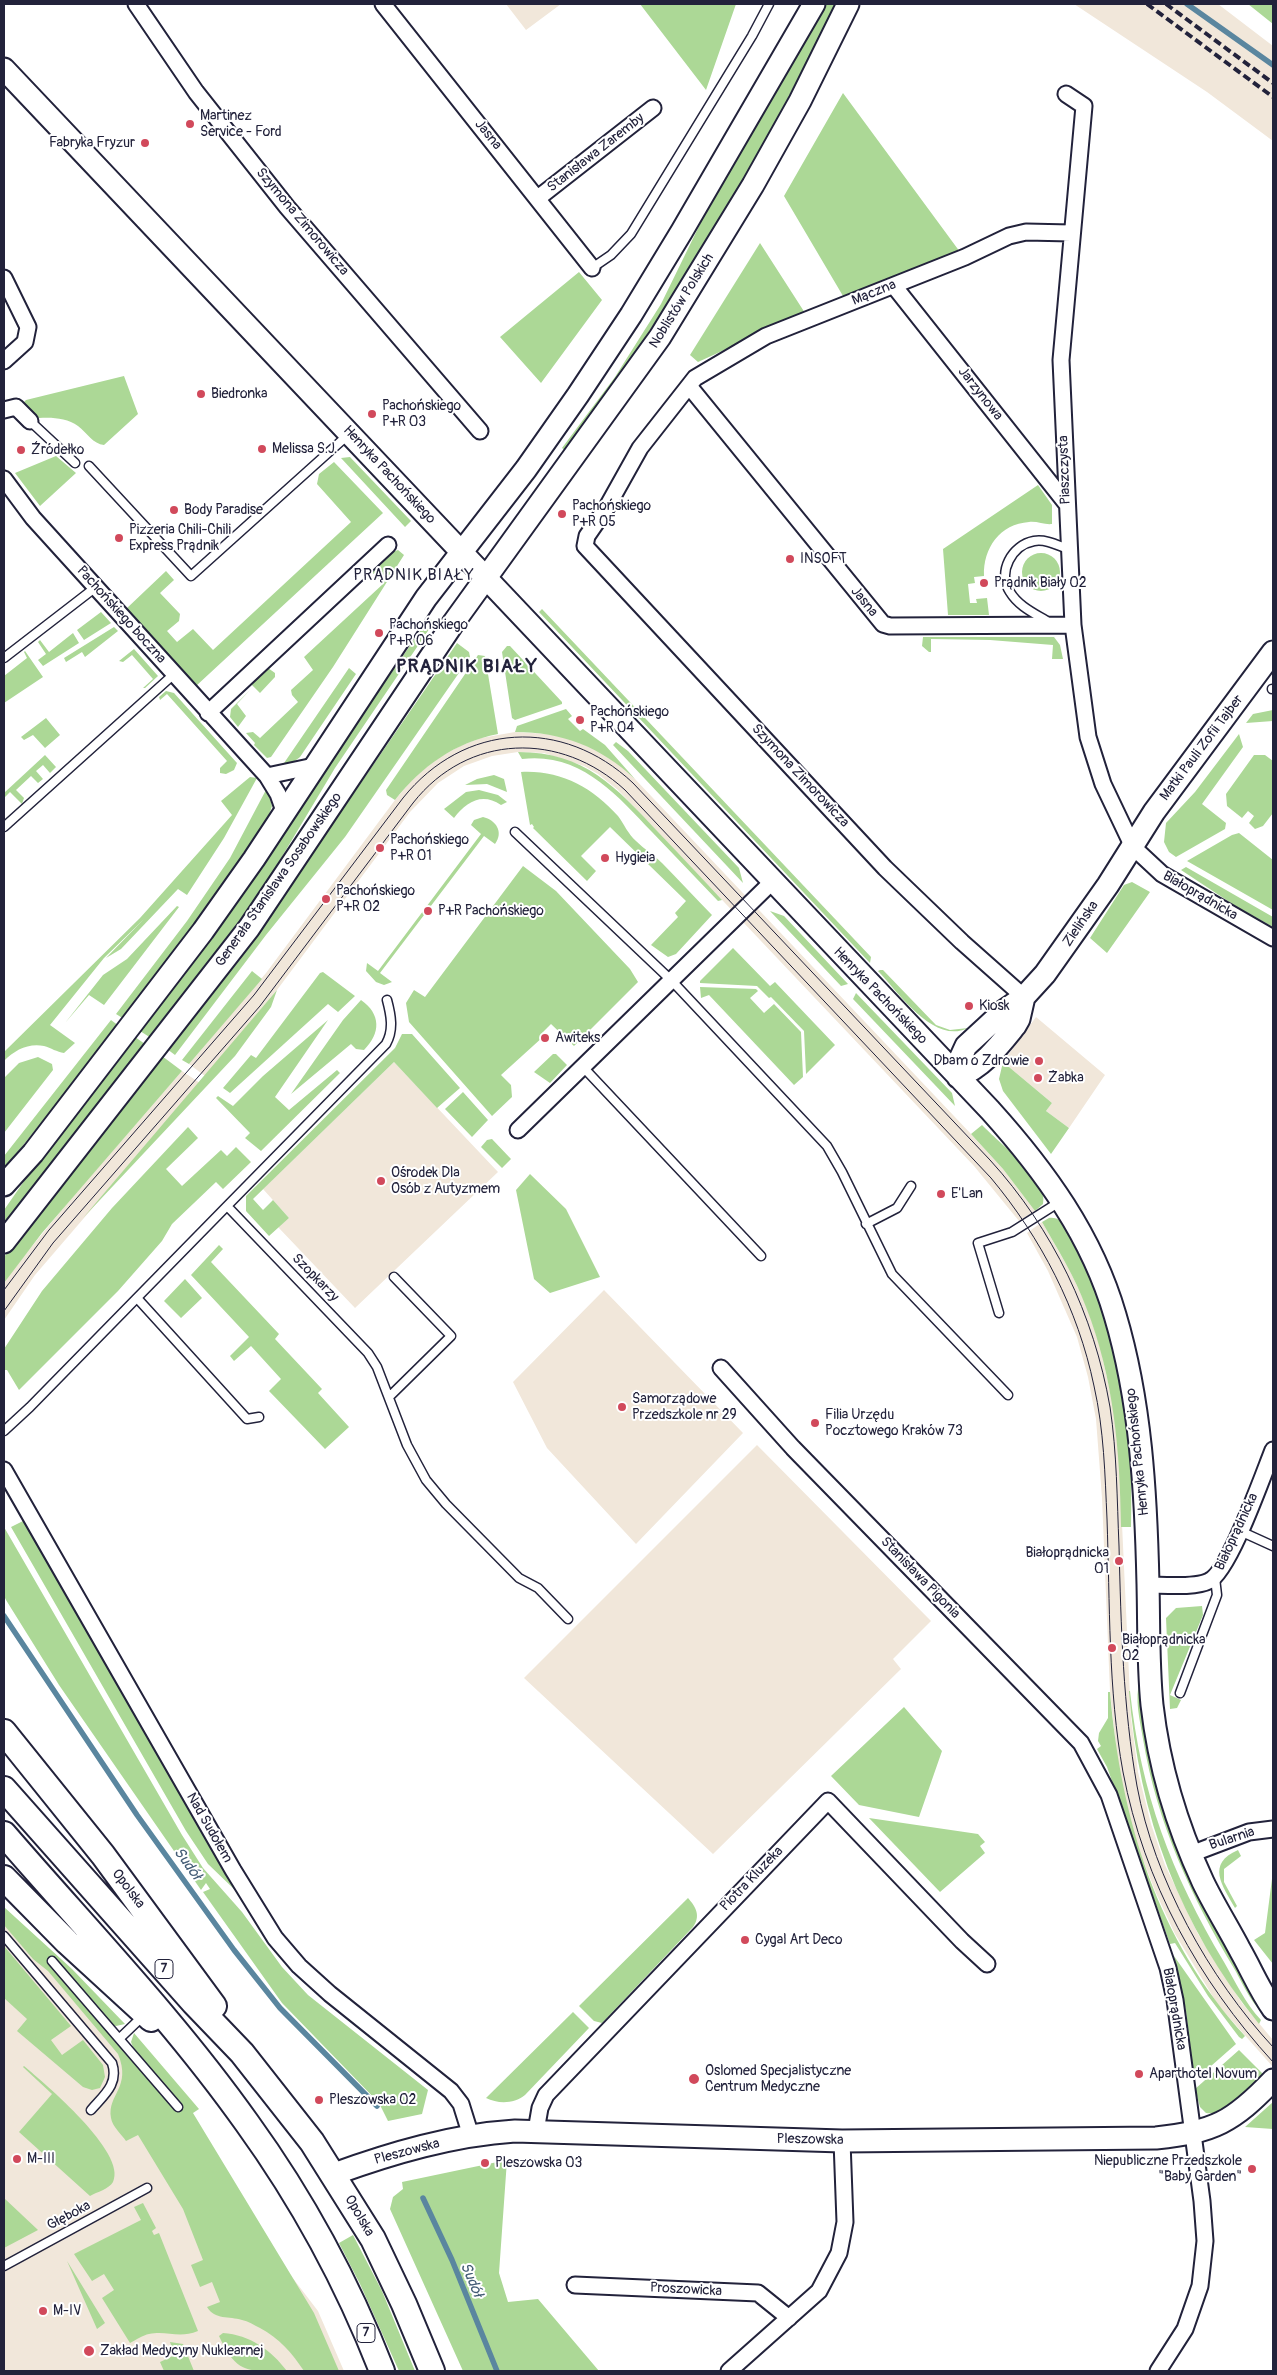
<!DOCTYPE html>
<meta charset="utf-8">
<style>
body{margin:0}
#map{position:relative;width:1277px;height:2375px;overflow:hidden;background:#fff;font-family:Pangolin,sans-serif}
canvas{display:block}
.frame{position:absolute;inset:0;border:5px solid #22223b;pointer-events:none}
</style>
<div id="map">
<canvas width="1277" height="2375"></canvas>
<div class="frame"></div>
</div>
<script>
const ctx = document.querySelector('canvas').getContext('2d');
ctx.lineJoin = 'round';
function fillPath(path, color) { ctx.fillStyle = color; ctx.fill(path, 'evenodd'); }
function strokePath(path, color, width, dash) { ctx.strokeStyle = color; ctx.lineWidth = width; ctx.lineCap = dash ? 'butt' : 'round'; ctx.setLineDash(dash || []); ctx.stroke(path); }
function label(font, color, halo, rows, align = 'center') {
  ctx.font = font + ' Pangolin,sans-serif'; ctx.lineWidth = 4; ctx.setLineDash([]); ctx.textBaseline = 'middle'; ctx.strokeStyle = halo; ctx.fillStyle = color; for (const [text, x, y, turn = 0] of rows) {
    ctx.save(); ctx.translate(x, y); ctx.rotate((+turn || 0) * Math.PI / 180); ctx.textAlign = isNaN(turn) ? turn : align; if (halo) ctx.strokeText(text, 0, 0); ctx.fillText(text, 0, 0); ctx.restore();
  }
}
fillPath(new Path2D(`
 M506 4H561L526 30Z
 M1074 4H1218L1273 46V141L1207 92Z
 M515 732 549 734 581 742 614 760 635 779 971 1134 1003 1169 1035 1211 1019 1221 974 1166 618 790 598 774 584 766 544 753 518 752 492 756 464 766 438 783 410 812 277 990 205 1076 189 1064 266 973 395 800 416 775 443 755 462 745 481 738Z
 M1036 1017 1105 1075 1069 1128 1046 1111 1052 1103 1003 1062Z
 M394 1062 498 1172 355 1308 278 1227 289 1218 263 1189Z
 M182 1071 200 1083 35 1275 4 1320V1283L15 1267 70 1200Z
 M1042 1222 1070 1271 1087 1307 1100 1346 1113 1405 1119 1459 1131 1718 1138 1772 1151 1824 1165 1865 1198 1934 1242 2003 1273 2040V2067L1218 2005 1175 1934 1156 1893 1139 1850 1126 1805 1118 1766 1110 1692 1102 1498 1096 1419 1088 1377 1077 1337 1048 1271 1027 1233Z
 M604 1290 743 1433 636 1544 547 1448 513 1382Z
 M757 1445 931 1621 893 1659 901 1669 713 1854 524 1678Z
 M4 1921 88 2012 135 2067 220 2183 318 2311 344 2371H4Z`), '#f1e7da');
fillPath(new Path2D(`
 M640 4H736L706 90Z
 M826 4H836C813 48 792 92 768 135 707 245 639 350 567 452L562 448 615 377 661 304 704 216Z
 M1248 4H1273V24Z
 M843 93 960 252 843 296 784 196Z
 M760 243 805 313 698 362 690 355Z
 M579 272 602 300 541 383 500 337Z
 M124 376 138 414 104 445C93 444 87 433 78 426 67 418 52 417 39 418L23 403 26 400Z
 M56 456 76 473 40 506 15 473Z
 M350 457 411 521 405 527 341 458Z
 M334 462 383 513 196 686 126 609 166 571 174 580 160 593 180 614 179 621 167 631 177 642 193 629 213 650 351 522 317 484 319 474Z
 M1038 485 1052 505V524C1045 525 1037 521 1029 522 1000 524 983 548 984 576L974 577 975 583 968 584 970 603H977L976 599 987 598 989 615H948L943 549Z
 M398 550 404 555 333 667 271 757 267 758 254 745 255 743 246 733 253 732 260 738 298 702 292 695 291 690 313 670 304 657 383 584 372 572 393 552Z
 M1022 572a19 19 0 1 1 38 0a19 19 0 1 1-38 0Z
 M542 609 871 957 870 963 539 612Z
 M101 612 111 623 84 640 77 630Z
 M429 618 434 622 335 768 256 900 151 1038 140 1031 185 973Z
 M114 627 118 631 85 657 82 652 66 662 64 658Z
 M73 633 79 643 43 666 38 660 46 654 38 642 40 640 49 652Z
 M923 637H1054L1060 645 1063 659H1052L1053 645 990 640 931 639V652H929L922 646Z
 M457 643 469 652 470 657 345 837 266 935 175 1055 167 1049 266 921Z
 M507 646H510L562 702V704L515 720 512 718 502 652Z
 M134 649 158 676 145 688H143L153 679 132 655 123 662 119 661Z
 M25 651 43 677 4 703V676L27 658 24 652Z
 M478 655 485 656 498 734C454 743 422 766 395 800L387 795 386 790Z
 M268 668 275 673V677L260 693 251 684Z
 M349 668 356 674 300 757 291 764 282 766Z
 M250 690 237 704 246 716 238 727 230 717 231 709Z
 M166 691 174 693 237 763 234 770 226 774 220 773V768L227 761 167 694 160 700 159 697Z
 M566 709 572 716 568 719 580 731 583 729 605 745 635 779C601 747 562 732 515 732L517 726Z
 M1273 710V721L1246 723 1253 714Z
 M46 718 60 735 45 748 33 735 24 740 21 737Z
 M1239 734 1243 747 1202 804 1226 823 1225 829 1176 857 1169 852 1164 842 1166 823 1195 792Z
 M616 742 628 751 739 868 743 883 613 745Z
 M518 752C585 752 616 787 659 833 680 855 701 877 722 900L718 901C696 878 674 855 652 832 616 794 580 752 522 759Z
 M45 755 56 767 50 773 43 765 36 771 43 779 38 783 31 776 16 790 24 798 22 804 10 792 4 798V793Z
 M1254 755H1265L1273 761V813L1263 826 1255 829 1249 823 1254 816 1248 811 1242 818 1227 806 1226 794Z
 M521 772C560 770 592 787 618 816 624 824 628 834 636 841 644 849 654 855 662 863 679 880 695 898 712 915L676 954 668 957 651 945 678 917 675 913 686 901 610 827 581 856 596 871 587 881 533 828 534 827 532 824 530 825Z
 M494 775 504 779 507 792 487 784 465 785 477 779Z
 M250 777 257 778 224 838 187 895 178 889 121 949 106 958 144 919 104 958 50 1025 75 1043 64 1053C57 1052 51 1048 44 1046 28 1043 15 1050 4 1061V1052L140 918 232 815 221 801Z
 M267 788 272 806 268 818 215 899 124 1019 116 1014 187 921 230 858Z
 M479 790 498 795 507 802 501 805C482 792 466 802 454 818L444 809 466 792Z
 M483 817C496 820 504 832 495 844L484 836 380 973 392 982 384 985 376 982 366 971 367 963 378 971 481 834 471 825 474 820Z
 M1239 833 1273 860V910L1187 861 1232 835Z
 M523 866 556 891 630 969 638 982 574 1046 551 1024 542 1033 544 1036 501 1075 511 1085 512 1097 492 1116 409 1022 406 1003 414 990 425 997Z
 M1186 867 1273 917V927L1234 905 1181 870Z
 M1132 882 1150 892 1107 953 1090 938 1124 885Z
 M177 906 179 907 104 1005 89 995 65 1023 103 975 127 959Z
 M770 911 784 916 848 984 841 986Z
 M733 948 770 986 775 982 835 1045 806 1074 804 1031 771 997 769 998 757 986 700 983V981Z
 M880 970H883L936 1025 950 1030 968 1028C934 1045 899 993 878 971Z
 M252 971 262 979 189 1064 182 1060Z
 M323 972 355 996 338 1012 328 1004 230 1093 223 1088 251 1055 256 1058 320 973Z
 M700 987 756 989 758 991 750 998 764 1013 774 1004 801 1032 803 1077 794 1085 709 995 701 998Z
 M277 990 271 1007 235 1056 83 1218Z
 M856 993 952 1093 955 1106 853 999Z
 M361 1000C381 1014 381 1033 364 1050L356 1049 351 1044 291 1094 343 1020Z
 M111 1020 119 1026 4 1169V1156Z
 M328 1020 275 1097 289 1110 337 1070 340 1073 261 1151 245 1138 250 1133 216 1098 218 1096 233 1106 263 1076Z
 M402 1034H412L460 1088 437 1108 394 1062 253 1199 263 1210 273 1200 289 1218 269 1236 246 1211V1196L395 1048Z
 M135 1037 145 1044 4 1225V1210L36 1164Z
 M553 1054H556L567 1065 550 1083 534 1072Z
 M162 1056 182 1071 42 1233 4 1283V1257Z
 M38 1057 52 1064 53 1070 4 1133V1078L19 1063Z
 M1003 1062 1052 1103 1046 1111 1069 1128 1051 1154 1003 1091 999 1079Z
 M463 1092 488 1120 472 1137 445 1109Z
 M982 1125C997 1141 1050 1182 1043 1204L1035 1211 1003 1169 971 1134Z
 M188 1127 198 1138 166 1169 182 1186 221 1150 227 1156 236 1147 251 1162 223 1189 216 1182 172 1224 162 1241 118 1291 19 1390 7 1370H4V1349L42 1291 112 1208Z
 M492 1139 511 1159 502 1168 481 1147 487 1140Z
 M530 1174 566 1209 600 1277 550 1293 534 1279 516 1190Z
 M1049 1218C1065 1216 1070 1235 1076 1246 1121 1332 1134 1431 1131 1527H1121C1120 1451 1114 1378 1086 1307 1075 1277 1058 1250 1042 1222Z
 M219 1245 223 1249 211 1262 279 1334 275 1339 322 1389 318 1393 349 1427 325 1449 269 1391 281 1379 251 1346 234 1361 230 1356 249 1337 191 1275Z
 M185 1279 202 1298 181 1318 164 1301Z
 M23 1521 235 1890 208 1864 186 1831 11 1527Z
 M4 1527 182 1835 203 1868 242 1912 282 1967 308 1995 428 2090 422 2114 388 2121 379 2103 282 2003 203 1892 210 1889 206 1883 201 1890 59 1685 6 1600 4 1596Z
 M1202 1606 1203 1615 1170 1695 1181 1700 1177 1708 1170 1709 1166 1618 1176 1608Z
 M1140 1680 1201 1902 1267 2016C1255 2010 1242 1983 1235 1970 1192 1898 1157 1824 1143 1739 1140 1720 1134 1699 1140 1680Z
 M1129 1691H1130C1141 1794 1171 1873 1224 1962 1235 1981 1245 2003 1261 2020L1259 2024C1179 1925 1139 1817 1129 1691Z
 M1108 1692H1110C1121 1820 1157 1939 1245 2036L1242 2039 1239 2037 1208 1996 1175 1943 1170 1944 1107 1767 1097 1749 1101 1746 1098 1741 1099 1733 1108 1718Z
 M904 1707 942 1751 919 1817 859 1805 831 1776Z
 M869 1818 978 1834 985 1842 980 1846 985 1853 940 1892Z
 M1238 1850 1241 1856 1224 1869V1882L1237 1906 1235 1908C1222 1885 1206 1864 1238 1850Z
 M1273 1871V1964L1254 1940 1265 1933Z
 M688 1898C696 1907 701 1916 693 1927L602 2023 594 2021 579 2006Z
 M4 1907 72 1969 125 2024 116 2026 112 2025 54 1957 49 1961 175 2111 182 2106 133 2047 131 2042 134 2033 199 2109 193 2113 314 2313 339 2371H304C292 2353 279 2338 260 2328 254 2325 248 2321 242 2320 229 2316 215 2320 207 2307L220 2302 212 2282 200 2287 191 2265 203 2260 183 2209 138 2135 126 2141C122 2135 112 2126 111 2118 107 2094 132 2088 118 2054L48 1971 33 1959 4 1925Z
 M4 1946 71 2026 51 2040 62 2055 83 2040 103 2065 105 2077 100 2088 92 2090 83 2087 17 2031 27 2019 4 1998Z
 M1174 1956 1236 2044 1202 2074 1194 2077 1186 2011Z
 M573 2012 589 2028 525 2095C514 2104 498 2104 486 2098Z
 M1239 2050 1264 2075C1249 2090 1229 2116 1206 2113L1200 2107 1195 2089Z
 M24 2066C44 2083 128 2153 113 2182 109 2189 97 2192 90 2196L19 2132 52 2094 23 2067Z
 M1273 2102V2129L1245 2127Z
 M507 2160 499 2273 508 2302 538 2299 599 2371H463L390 2209 393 2197 403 2189 402 2182Z
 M4 2198 38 2230 4 2248Z
 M143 2203 156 2228 152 2231 154 2235 159 2233 198 2331C178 2339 167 2330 149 2334 143 2335 136 2340 130 2343L102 2298 114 2290 104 2274 92 2281 74 2254 141 2220 134 2207Z
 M353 2235 382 2291 415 2371H399L360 2284 339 2243Z
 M67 2261 105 2323 97 2329Z
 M223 2333C250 2335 271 2350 287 2371 248 2371 237 2375 219 2336Z
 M170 2342 183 2344 194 2371H164L160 2362 175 2355Z`), '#acd896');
strokePath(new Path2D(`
 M1187 4 1273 65
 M4 1616 137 1815 234 1950 280 2008 377 2106
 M423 2198 452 2260 497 2371`), '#5a869f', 5.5);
const lane = new Path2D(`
 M592 268 611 255 631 234 752 36 769 4
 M30 421 75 463
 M89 466 191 576 349 434
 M1050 623C1036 614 1019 607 1010 592 997 572 1012 545 1034 541 1046 539 1057 545 1068 549
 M4 658 96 587
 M1272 689H1273
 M4 827 173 675
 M515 832 672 981 827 1146 842 1172 892 1274 1008 1395
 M583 1067 761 1256
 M227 1206 386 1044C394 1030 391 1015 387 1000
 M866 1224 897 1208 911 1186
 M137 1298 247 1419 259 1417
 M999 1313 978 1243 1012 1232 1061 1201
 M389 1397 451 1336 394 1277
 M4 1431 30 1407 227 1206 368 1353 377 1367 407 1445 426 1480 446 1504 519 1578 538 1588 568 1619
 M1240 1531 1273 1546
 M1180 1693 1217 1595 1215 1578
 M4 1936 112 2063C119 2084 104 2095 91 2110
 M52 1961 178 2107
 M120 2038 143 2016
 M4 2266 147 2188`);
const street = new Path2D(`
 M136 4 196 92 287 207 480 431
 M383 4 592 268
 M1066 94 1084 106 1061 360 1073 625 1088 737 1103 784 1133 847 1162 874 1273 938
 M538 198 653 108
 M4 278 28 327 25 342 4 361
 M894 286 1066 503
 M689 386 883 624 890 626 1073 625
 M4 410 16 407 30 421
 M4 479 33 518 267 776 278 794 284 811
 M208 713 388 545
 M267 776 314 766
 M1024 997 962 942 885 868 585 546 587 536 607 507 640 448 695 378 766 336 965 257 1009 236 1026 232 1071 233
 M518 1130 773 881
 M721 1368 793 1448 1081 1743 1109 1795 1168 1968 1175 2000 1202 2201 1205 2241 1200 2286 1185 2329 1158 2371
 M4 1470 233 1870 275 1938 299 1966 330 1994 451 2091 461 2104 471 2136
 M1148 1585C1163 1585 1196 1588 1209 1581 1229 1572 1263 1475 1273 1450
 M1191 1854 1249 1832 1273 1829
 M536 2131 540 2108 546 2095 828 1801 962 1941 987 1964
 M575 2285 758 2293 789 2318
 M729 2371 819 2291 839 2253 845 2222 842 2141`);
const secondary = new Path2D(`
 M4 69 990 1110C1045 1171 1092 1236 1115 1315 1141 1402 1146 1494 1148 1584 1149 1625 1148 1665 1152 1705 1159 1766 1177 1826 1203 1882 1214 1905 1228 1927 1240 1950 1252 1971 1259 1989 1273 2009
 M958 1077 960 1059 966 1046 1005 1010 1024 997 1045 974 1108 885 1154 812 1273 652
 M958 1077C983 1067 998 1047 1015 1026L1019 1019 1024 997
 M4 1185 33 1153 203 931 254 859 426 598 526 469 578 395 631 315 682 231 814 4
 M4 1242 249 928 454 622 660 337 753 185 800 101 848 4
 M334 2174C392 2153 453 2135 515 2131L842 2141 1156 2138C1214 2132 1233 2122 1273 2080`);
const primary = new Path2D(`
 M4 1732 103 1855 214 2006
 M4 1789 194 2003 242 2053 312 2142 373 2239 404 2304 432 2371
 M4 1834C86 1929 174 2020 247 2123 302 2199 348 2284 382 2371
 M4 1878 67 1942 151 2019`);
strokePath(lane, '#22223b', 11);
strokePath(street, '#22223b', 19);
strokePath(secondary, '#22223b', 25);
strokePath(primary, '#22223b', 28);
strokePath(lane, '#fff', 8);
strokePath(street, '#fff', 15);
strokePath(secondary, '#fff', 21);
strokePath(primary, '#fff', 24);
strokePath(new Path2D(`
 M4 1290 49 1230 254 995 403 798C464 722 563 717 633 783L990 1160C1053 1229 1094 1315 1110 1407 1117 1453 1117 1500 1119 1546 1121 1626 1123 1707 1137 1786 1154 1879 1209 1978 1273 2047
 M4 1311 53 1243 260 1006 413 803C468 733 561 731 625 790L991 1178C1041 1238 1078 1309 1094 1386 1104 1430 1105 1475 1107 1519 1110 1603 1108 1690 1123 1772 1144 1882 1198 1980 1273 2062`), '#22223b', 1);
strokePath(new Path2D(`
 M1147 4 1273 97
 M1166 4 1273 83`), '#22223b', 4, [8, 4]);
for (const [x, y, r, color] of [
 [190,124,5,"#d1495b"],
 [145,143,5,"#d1495b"],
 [201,394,5,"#d1495b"],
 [372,414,5,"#d1495b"],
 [262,449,5,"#d1495b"],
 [21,450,5,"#d1495b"],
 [174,510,5,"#d1495b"],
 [562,514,5,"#d1495b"],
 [119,538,5,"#d1495b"],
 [790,559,5,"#d1495b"],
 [984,583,5,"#d1495b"],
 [379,633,5,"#d1495b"],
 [580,720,5,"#d1495b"],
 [380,848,5,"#d1495b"],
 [605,858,5,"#d1495b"],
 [326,899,5,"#d1495b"],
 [428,911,5,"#d1495b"],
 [969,1006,5,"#d1495b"],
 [545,1038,5,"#d1495b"],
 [1039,1061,5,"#d1495b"],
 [1038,1078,5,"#d1495b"],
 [381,1181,5,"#d1495b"],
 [941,1194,5,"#d1495b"],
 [622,1407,5,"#d1495b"],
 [815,1423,5,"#d1495b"],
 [1119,1561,5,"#d1495b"],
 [1112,1648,5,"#d1495b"],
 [745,1940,5,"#d1495b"],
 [1139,2074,5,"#d1495b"],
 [694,2079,6,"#d1495b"],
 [319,2100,5,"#d1495b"],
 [17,2159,5,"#d1495b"],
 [485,2163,5,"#d1495b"],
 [1252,2169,5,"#d1495b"],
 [43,2311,5,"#d1495b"],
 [89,2351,6,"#d1495b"]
]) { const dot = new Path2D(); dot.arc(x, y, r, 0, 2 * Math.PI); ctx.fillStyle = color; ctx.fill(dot); strokePath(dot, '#fff', 2); }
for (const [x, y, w] of [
 [164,1969,18],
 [366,2333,18]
]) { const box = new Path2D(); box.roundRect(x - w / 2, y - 9.5, w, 19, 4); ctx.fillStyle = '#fff'; ctx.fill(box); strokePath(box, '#22223b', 1); }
label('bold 12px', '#22223b', null, [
 ["7",164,1969],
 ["7",366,2333]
]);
label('14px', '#22223b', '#fff', [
 ["Martinez",200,116],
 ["Service - Ford",200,132],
 ["Fabryka Fryzur",135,143,"right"],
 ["Biedronka",211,394],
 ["Pachońskiego",382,406],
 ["P+R 03",382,422],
 ["Melissa S.J.",272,449],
 ["Źródełko",31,450],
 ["Pachońskiego",572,506],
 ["P+R 05",572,522],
 ["Body Paradise",184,510],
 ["Pizzeria Chili-Chili",129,530],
 ["Express Prądnik",129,546],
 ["INSOFT",800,559],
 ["Prądnik Biały 02",994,583],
 ["Pachońskiego",389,625],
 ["P+R 06",389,641],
 ["Pachońskiego",590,712],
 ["P+R 04",590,728],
 ["Pachońskiego",390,840],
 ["P+R 01",390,856],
 ["Hygieia",615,858],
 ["Pachońskiego",336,891],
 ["P+R 02",336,907],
 ["P+R Pachońskiego",438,911],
 ["Kiosk",979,1006],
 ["Awiteks",555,1038],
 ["Dbam o Zdrowie",1029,1061,"right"],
 ["Żabka",1048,1078],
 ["Ośrodek Dla",391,1173],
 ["Osób z Autyzmem",391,1189],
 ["E'Lan",951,1194],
 ["Samorządowe",632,1399],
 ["Przedszkole nr 29",632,1415],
 ["Filia Urzędu",825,1415],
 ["Pocztowego Kraków 73",825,1431],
 ["Białoprądnicka",1109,1553,"right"],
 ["01",1109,1569,"right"],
 ["Białoprądnicka",1122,1640],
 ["02",1122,1656],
 ["Cygal Art Deco",755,1940],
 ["Oslomed Specjalistyczne",705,2071],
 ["Centrum Medyczne",705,2087],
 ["Aparthotel Novum",1149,2074],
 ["Pleszowska 02",329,2100],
 ["M-III",27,2159],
 ["Niepubliczne Przedszkole",1242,2161,"right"],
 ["\"Baby Garden\"",1242,2177,"right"],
 ["Pleszowska 03",495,2163],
 ["M-IV",53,2311],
 ["Zakład Medycyny Nuklearnej",100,2351]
], 'left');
label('14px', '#22223b', '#fff', [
 ["Jasna",488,135,51],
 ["Stanisława Zaremby",596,153,-38],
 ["Szymona Zimorowicza",302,222,50],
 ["Mączna",874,293,-22],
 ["Noblistów Polskich",682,301,-58],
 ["Jarzynowa",980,394,52],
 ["Piaszczysta",1065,470,-92],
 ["Henryka Pachońskiego",389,475,47],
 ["Jasna",864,602,51],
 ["Pachońskiego boczna",121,615,48],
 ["Matki Pauli Zofii Tajber",1202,748,-53],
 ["Szymona Zimorowicza",800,776,47],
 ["Generała Stanisława Sosabowskiego",279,880,-55],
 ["Białoprądnicka",1200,896,30],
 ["Zielińska",1081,924,-56],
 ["Henryka Pachońskiego",880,996,46],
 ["Szopkarzy",315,1278,46],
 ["Henryka Pachońskiego",1138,1452,-96],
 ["Białoprądnicka",1237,1532,-65],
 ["Stanisława Pigonia",920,1578,46],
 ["Nad Sudołem",209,1828,60],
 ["Bularnia",1232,1839,-18],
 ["Piotra Kluzeka",752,1879,-46],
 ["Opolska",128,1889,53],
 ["Białoprądnicka",1174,2009,80],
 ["Pleszowska",810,2140,1],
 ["Pleszowska",407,2152,-15],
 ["Głęboka",69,2216,-28],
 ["Opolska",359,2216,60],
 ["Proszowicka",686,2290,3]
]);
label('italic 15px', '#435c75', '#fff', [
 ["Sudół",187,1864,54],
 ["Sudół",471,2280,67]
]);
ctx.letterSpacing = '1px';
label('16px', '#22223b', '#fff', [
 ["PRĄDNIK BIAŁY",414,576]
]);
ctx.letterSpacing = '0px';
ctx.letterSpacing = '1px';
label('bold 19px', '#22223b', '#fff', [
 ["PRĄDNIK BIAŁY",467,667]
]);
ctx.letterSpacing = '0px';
</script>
